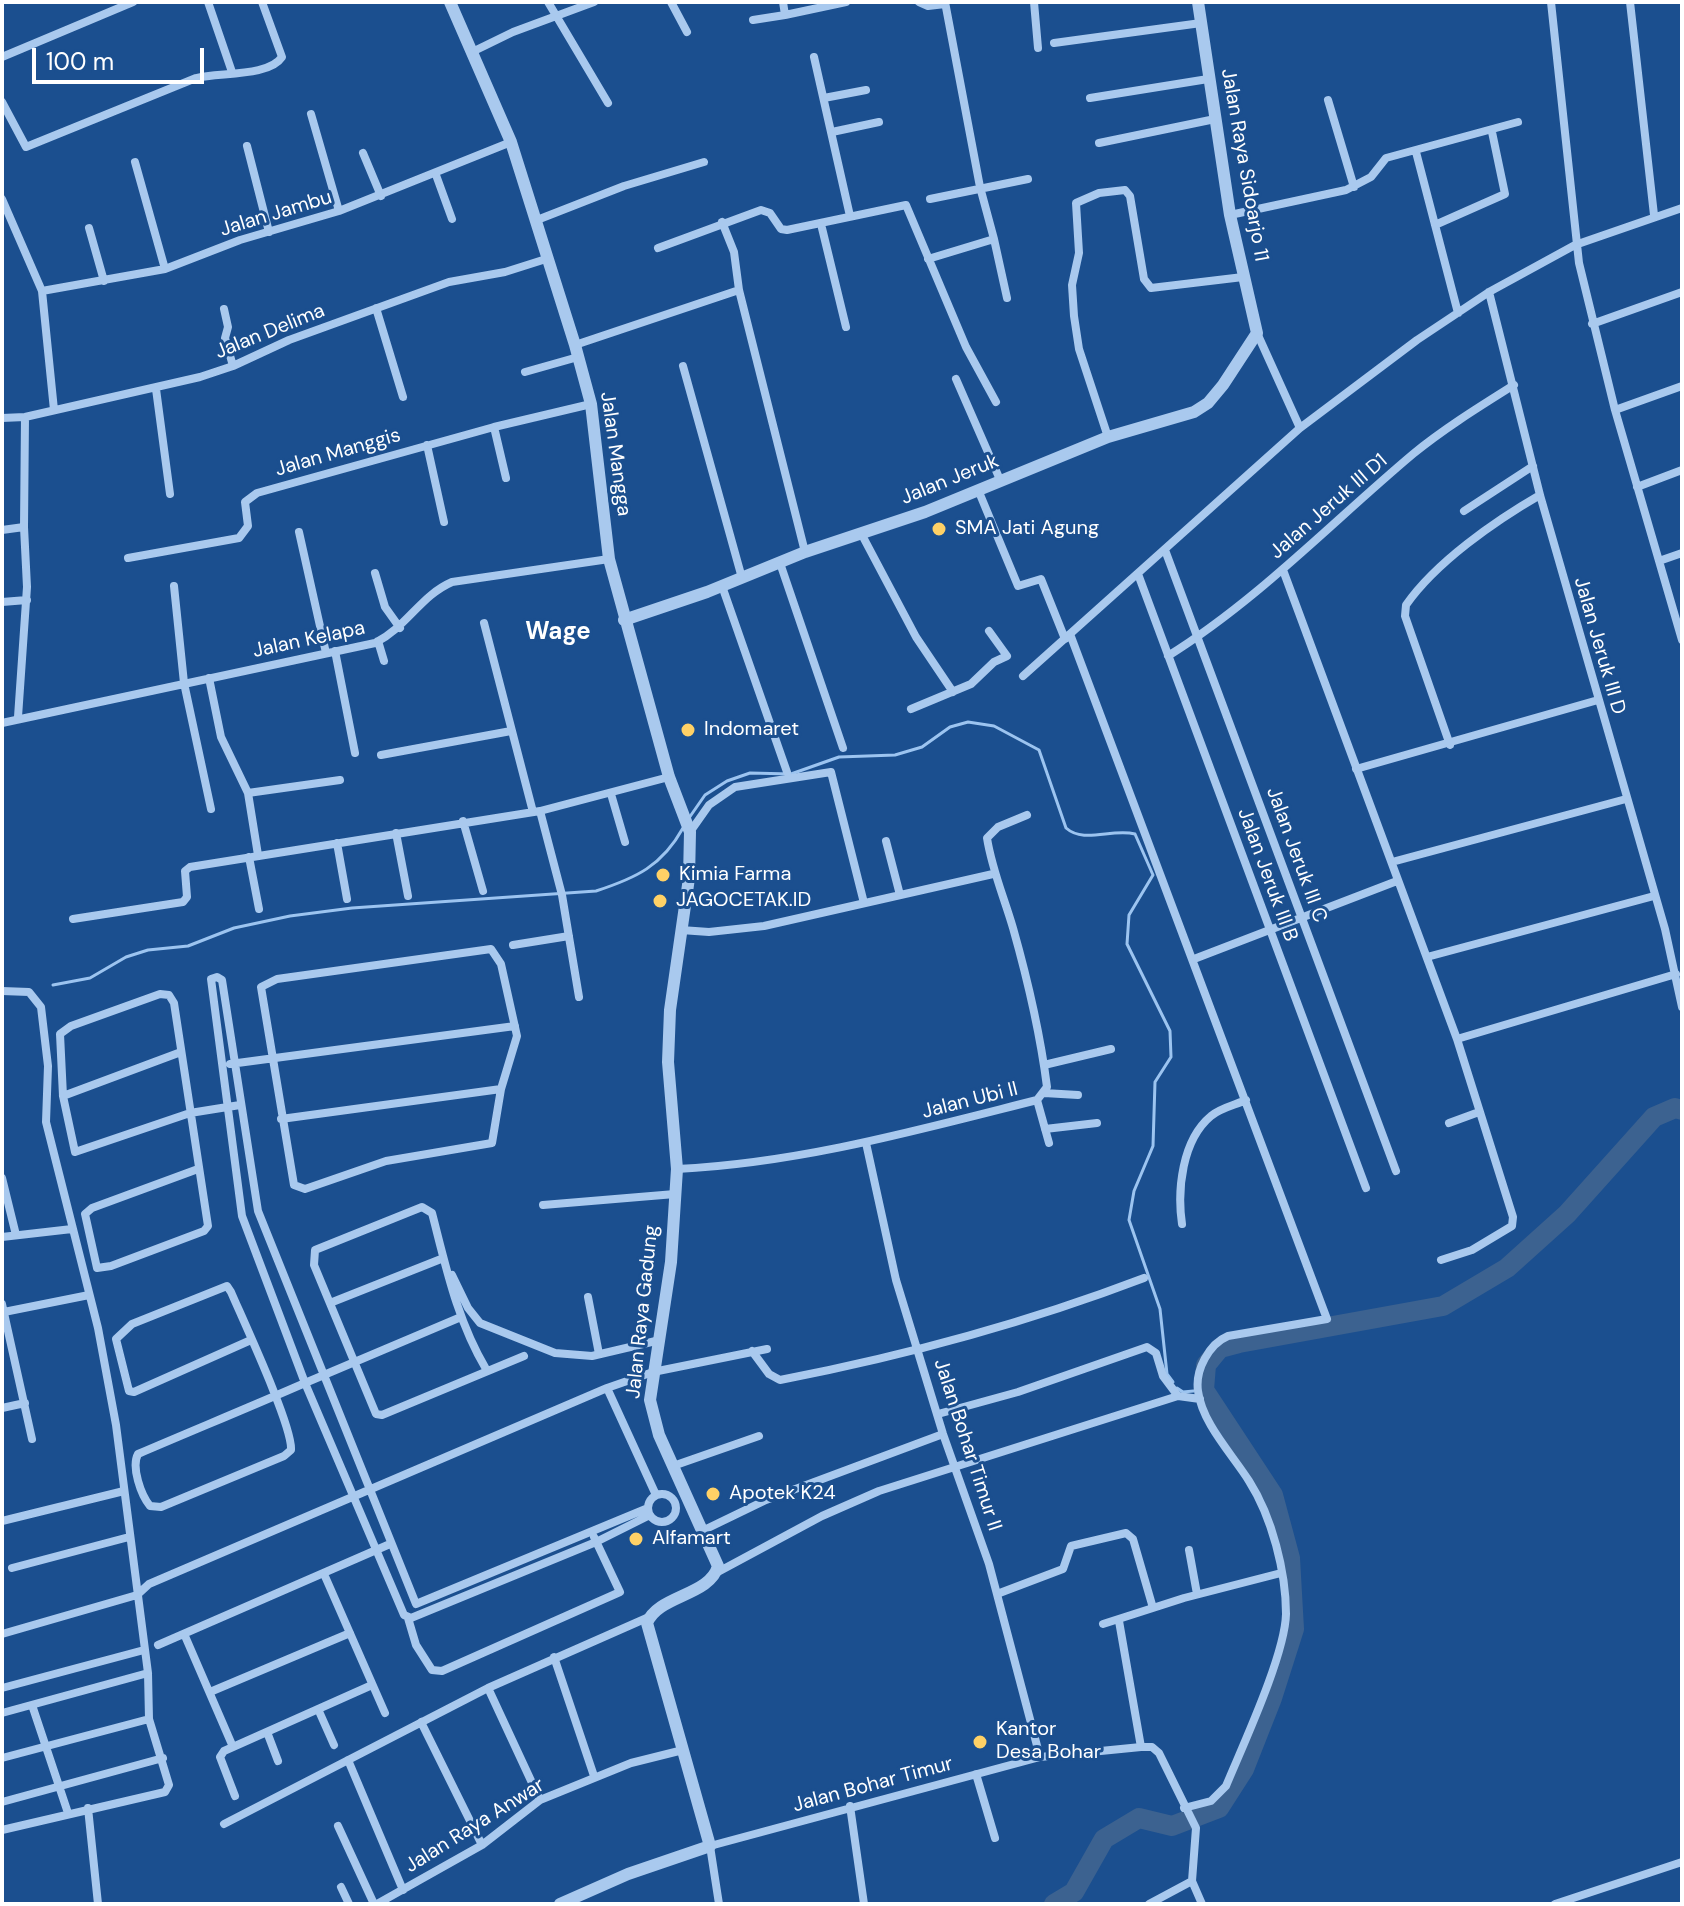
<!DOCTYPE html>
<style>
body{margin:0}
#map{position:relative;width:1684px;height:1906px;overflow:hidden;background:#1b4f8f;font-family:"DM Sans",sans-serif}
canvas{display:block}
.frame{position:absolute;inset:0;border:4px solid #fff;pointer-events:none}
.scale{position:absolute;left:32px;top:48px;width:172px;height:36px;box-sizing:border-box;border:4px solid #fff;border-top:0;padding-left:10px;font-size:24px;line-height:28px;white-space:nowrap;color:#fff;-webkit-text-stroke:6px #1b4f8f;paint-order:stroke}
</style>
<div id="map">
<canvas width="1684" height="1906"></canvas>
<div class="frame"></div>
<div class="scale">100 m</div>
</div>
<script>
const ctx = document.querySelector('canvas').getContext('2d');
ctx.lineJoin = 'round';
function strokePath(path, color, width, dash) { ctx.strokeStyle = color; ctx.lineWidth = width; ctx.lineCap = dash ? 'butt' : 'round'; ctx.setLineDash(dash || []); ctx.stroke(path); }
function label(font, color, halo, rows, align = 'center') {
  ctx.font = font + ' "DM Sans",sans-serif'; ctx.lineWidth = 6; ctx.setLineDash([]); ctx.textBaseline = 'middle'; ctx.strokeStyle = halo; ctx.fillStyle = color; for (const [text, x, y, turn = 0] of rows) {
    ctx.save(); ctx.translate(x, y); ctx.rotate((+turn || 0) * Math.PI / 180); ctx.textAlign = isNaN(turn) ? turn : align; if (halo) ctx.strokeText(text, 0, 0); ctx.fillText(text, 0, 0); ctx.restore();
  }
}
strokePath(new Path2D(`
 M689 818 705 795 727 781 750 773 791 774 839 757 895 755 922 747 950 727 968 722 994 726 1039 750 1066 828C1084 844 1112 828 1135 834L1153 875 1129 915 1127 944 1170 1031 1171 1057 1155 1082 1153 1146 1134 1191 1129 1220 1160 1309 1167 1374 1173 1382
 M53 985 90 978 126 957 148 950 188 946 234 928 290 916 352 908 596 891C636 878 662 866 683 828
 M1177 1388 1183 1392 1204 1390`), '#9cc4f0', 3);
strokePath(new Path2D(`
 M1054 1904 1074 1892 1104 1839 1139 1818 1172 1826 1219 1808 1244 1769 1272 1698 1294 1629 1290 1558 1273 1495 1204 1390 1206 1365 1220 1348 1239 1343 1443 1306 1507 1268 1567 1214 1654 1117 1675 1108 1682 1110`), '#3c6290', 20);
strokePath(new Path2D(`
 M208 2 232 72
 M548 2 608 103
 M671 2 687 32
 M783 2 785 15 846 2
 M919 2 928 6 945 4
 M1034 2 1038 48
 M1551 2 1579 263 1615 410 1682 640
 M1630 2 1654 215
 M753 20 785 15
 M1054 43 1201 23
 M472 52 513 32 594 2
 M2 57 133 2
 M814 57 850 216
 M824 98 866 90
 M1090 98 1208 79
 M1328 100 1354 187
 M2 102 26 147 196 78C219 72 269 77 282 57L262 2
 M311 114 339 211
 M832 132 879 122
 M1099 143 1215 119
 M247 146 269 232
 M1416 152 1458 313
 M363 153 381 196
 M135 162 165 269
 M436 175 452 219
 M2 199 42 291 54 410
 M930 199 1028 179
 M1230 215 1346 190 1371 177 1386 158 1518 122
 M537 220 624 186 704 162
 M722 222 734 252 739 290 805 552
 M821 224 846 327
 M1435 225 1505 194 1492 132
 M89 228 104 281
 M994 239 1007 298
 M658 248 761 210 770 213 781 229 787 230 906 205 966 347 996 402
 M928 259 994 239 980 187 945 2
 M42 291 165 269 240 240 339 211 511 142
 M1489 292 1540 495 1665 929 1682 1007
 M376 308 403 397
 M224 309 228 327 225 338 233 366
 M1592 324 1682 292
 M1257 333 1300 428
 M575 345 739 290
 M683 366 742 578
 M525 372 578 357
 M956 379 1001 482
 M156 389 170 494
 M1615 410 1682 386
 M2 418 25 417 200 377 233 366 289 340 449 282 505 272 546 259
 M494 427 506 478
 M1108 437 1079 349 1074 316 1072 285 1079 253 1076 203 1099 193 1125 190 1130 196 1144 279 1151 288 1243 277
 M427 445 444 522
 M1637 487 1682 470
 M979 492 1018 586 1041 579 1065 639
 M1464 511 1533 466
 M2 530 24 527 25 417
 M299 532 326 653
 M862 535 916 637 953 692
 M1165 550 1396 1171
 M128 558 239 538 248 526 245 502 257 493 494 427 591 404
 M1659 561 1682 553
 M780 563 843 748
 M1283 570 1457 1039 1513 1217 1512 1226 1472 1250 1441 1260
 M375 573 385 607 400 628
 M1138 574 1366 1188
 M174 586 184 683 211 809
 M722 586 787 772
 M2 602 27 600
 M484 623 533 812
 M1070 634 1327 1319 1228 1336C1209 1344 1195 1370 1198 1391 1202 1423 1232 1454 1249 1481 1272 1517 1286 1572 1286 1614 1285 1655 1243 1745 1226 1786L1211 1801 1184 1808
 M378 641 384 661
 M335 651 355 753
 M1168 656C1258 600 1332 522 1413 454 1445 428 1479 407 1514 385
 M1023 676 1300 428 1417 340 1489 292 1575 245 1682 208
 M209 678 221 737 248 793 258 855
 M911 709 971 684 994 662 1007 656 989 631
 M18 717 27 587 24 527
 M2 723 375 643C408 626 420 596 452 582L609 559
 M1450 745 1405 616 1406 605C1436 562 1495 521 1540 495
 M381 755 511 731
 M1356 769 1598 700
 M248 793 340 780
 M611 794 625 842
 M540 811 562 895 579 997
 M463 821 483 891
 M690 832 709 805 735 787 831 772 864 903
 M396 833 408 896
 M886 841 900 895
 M337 843 347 899
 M249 857 259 909
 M1392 862 1626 799
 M73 919 183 902 187 897 185 871 190 867 540 811 669 777
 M681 930 709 932 764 926 993 874
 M513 945 569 936
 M491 949 501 964 517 1036 501 1089 492 1143 386 1161 305 1189 294 1185 261 987 277 979Z
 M1427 957 1654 896
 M1194 959 1397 881
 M2 991 29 992 41 1007 48 1066 46 1122 98 1328 116 1425 148 1673 149 1719 169 1785 165 1792 2 1830
 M1457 1039 1676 974
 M230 1064 515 1026
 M1044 1065 1111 1049
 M1044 1093 1078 1095
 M63 1096 181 1052
 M1037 1100 1049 1143
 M281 1119 501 1089
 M1449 1123 1479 1112
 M1045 1129 1097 1123
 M866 1143 896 1280 943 1434 989 1564 1040 1757
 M198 1169 92 1208 85 1214 97 1268 111 1266 204 1231 208 1226 174 1003 169 995 160 994 71 1026 60 1034 63 1096 75 1152 190 1113 240 1105
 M677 1169C800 1163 918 1130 1037 1100L1047 1087C1040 1032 1028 981 1013 928 1004 897 992 870 987 838L998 827 1027 815
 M2 1178 16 1235
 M543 1205 675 1194
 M1182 1224C1177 1190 1182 1140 1211 1116 1220 1108 1235 1105 1246 1100
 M2 1237 72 1229
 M452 1275 468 1308 480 1323 555 1353 592 1356 660 1340
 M588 1297 599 1354
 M330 1303 441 1259
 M2 1304 32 1439
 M4 1312 89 1295
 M251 1340 134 1392 129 1391 116 1339 132 1324 227 1286 231 1292C243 1320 293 1427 291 1450L284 1456 161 1507 150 1506C141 1495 131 1467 138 1454 194 1430 250 1407 305 1383L461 1317
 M752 1351 769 1374 780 1380C904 1356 1026 1323 1144 1278
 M486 1369C457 1320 446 1267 432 1213L422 1207 315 1250 314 1265 376 1414 382 1415 524 1356
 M607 1388 656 1495
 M2 1408 25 1403
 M938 1414 1018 1392 1147 1347 1156 1353 1163 1376 1178 1396 1200 1399
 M673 1466 759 1436
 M648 1508a14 14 0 1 1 28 0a14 14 0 1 1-28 0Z
 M648 1508 416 1604 258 1211 222 980 217 977 211 979 242 1216 305 1383 404 1615 411 1618 596 1542 650 1515
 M2 1521 124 1491
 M704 1530 766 1500 943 1434
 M1189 1550 1197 1594
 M12 1568 129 1537
 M716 1573 822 1516 879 1491 1178 1396
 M324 1574 385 1713
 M997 1594 1063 1569 1071 1546 1126 1533 1133 1539 1153 1608
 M408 1618 416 1645 432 1670 442 1671 620 1592 594 1537
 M1119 1621 1141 1747
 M1103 1624 1184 1598 1281 1573
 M2 1634 137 1595 149 1584 607 1388 653 1372 767 1349
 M185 1636 233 1747
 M158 1645 390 1544
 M554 1657 594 1776
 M2 1688 144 1650
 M488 1688 540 1800
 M210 1692 350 1633
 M32 1705 68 1813
 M318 1709 334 1745
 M2 1713 148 1673
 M421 1722 482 1845
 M267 1732 278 1761
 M2 1758 149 1719
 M348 1760 403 1890
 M976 1774 995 1838
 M235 1796 220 1757 224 1751 372 1685
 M2 1802 163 1758
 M850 1806 864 1904
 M88 1808 98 1904
 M224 1824 488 1688 649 1617
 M338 1826 374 1904
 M341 1887 349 1904
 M377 1904 482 1845 540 1800 631 1763 683 1750
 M719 1904 710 1846 1040 1757 1141 1747H1152L1159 1753 1196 1828 1192 1881 1202 1904
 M1149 1904 1192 1881
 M1555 1904 1682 1862`), '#a9c9ee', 8);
strokePath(new Path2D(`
 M450 2 511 142 575 345 591 404 609 559 669 777 690 832 689 878 670 1010 668 1062 677 1169 671 1262 650 1400 659 1435 718 1566C710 1596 658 1595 647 1623L710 1846 628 1874 560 1904
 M624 620 707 592 805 552 925 512 1108 437 1194 412 1208 403 1223 385 1257 333 1230 215 1198 2`), '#a9c9ee', 12);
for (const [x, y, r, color] of [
 [939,529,8,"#ffd166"],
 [688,730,8,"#ffd166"],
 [663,875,8,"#ffd166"],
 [660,901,8,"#ffd166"],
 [713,1494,8,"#ffd166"],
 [636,1539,8,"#ffd166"],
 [980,1742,8,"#ffd166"]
]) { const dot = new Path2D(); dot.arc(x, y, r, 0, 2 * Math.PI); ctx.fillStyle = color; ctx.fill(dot); strokePath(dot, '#1b4f8f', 3); }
label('20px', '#fff', '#1b4f8f', [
 ["Jalan Raya Sidoarjo 11",1244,165,80],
 ["Jalan Jambu",276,214,-17],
 ["Jalan Delima",270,332,-22],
 ["Jalan Manggis",338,453,-16],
 ["Jalan Mangga",615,454,82],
 ["Jalan Jeruk",950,480,-22],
 ["Jalan Jeruk III D1",1329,507,-41],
 ["Jalan Kelapa",309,640,-12],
 ["Jalan Jeruk III D",1599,646,74],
 ["Jalan Jeruk III C",1296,855,70],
 ["Jalan Jeruk III B",1267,875,70],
 ["Jalan Ubi II",970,1101,-14],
 ["Jalan Raya Gadung",643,1312,-84],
 ["Jalan Bohar Timur II",967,1445,72],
 ["Jalan Bohar Timur",873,1785,-15],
 ["Jalan Raya Anwar",475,1826,-32]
]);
label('20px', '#fff', '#1b4f8f', [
 ["SMA Jati Agung",955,529],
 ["Indomaret",704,730],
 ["Kimia Farma",679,875],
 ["JAGOCETAK.ID",676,901],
 ["Apotek K24",729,1494],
 ["Alfamart",652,1539],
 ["Kantor",996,1730],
 ["Desa Bohar",996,1753]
], 'left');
label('bold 24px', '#fff', '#1b4f8f', [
 ["Wage",558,633]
]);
</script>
